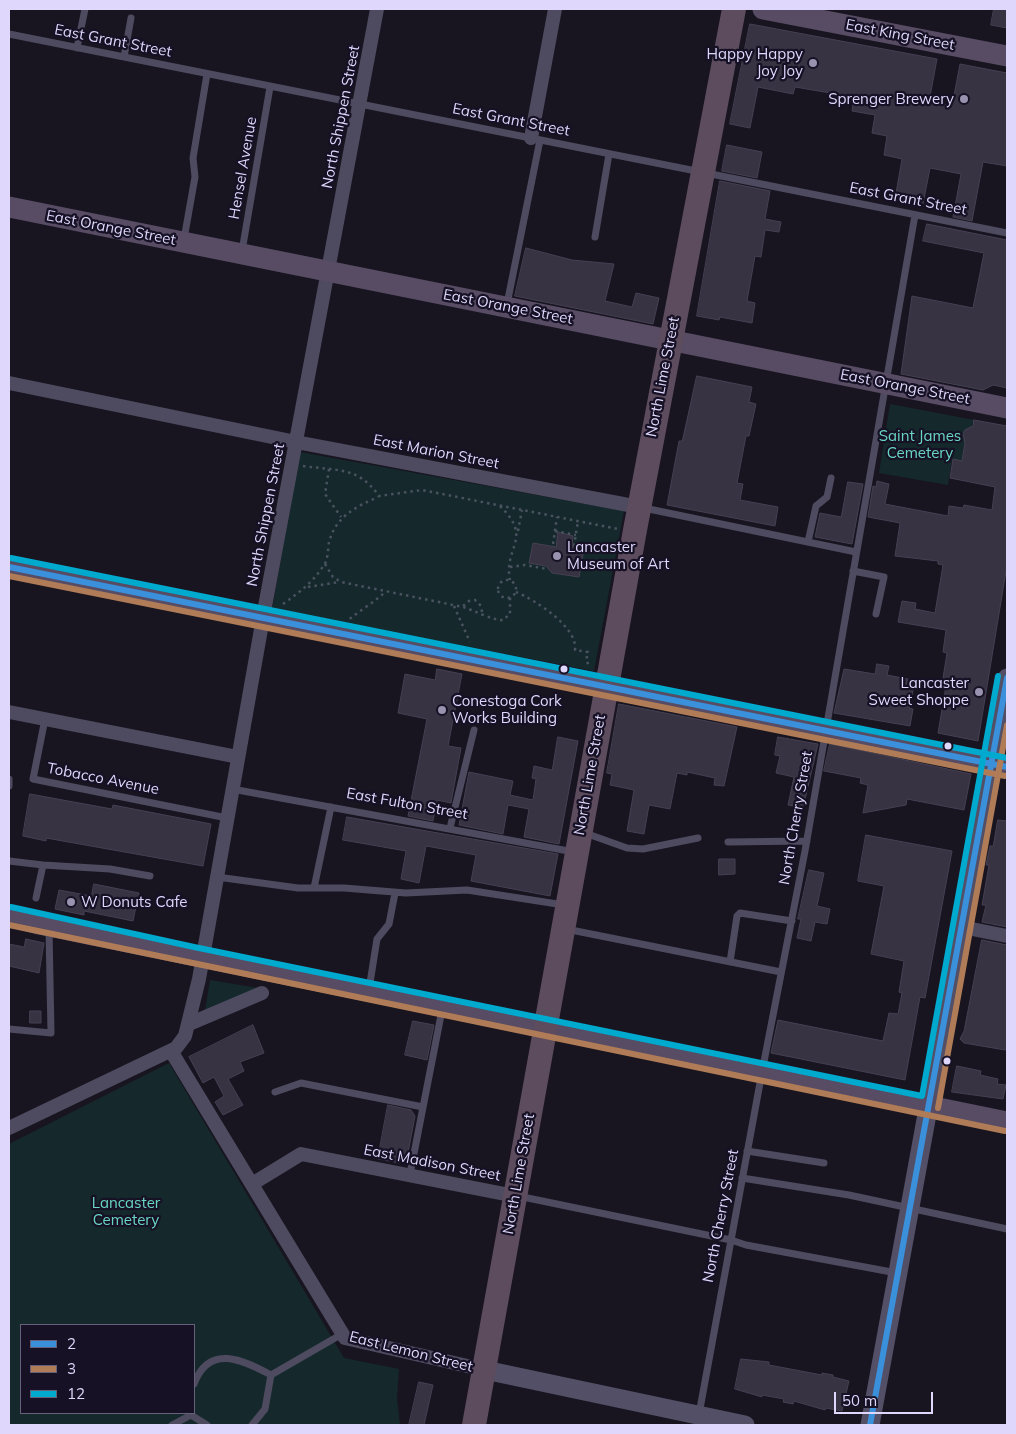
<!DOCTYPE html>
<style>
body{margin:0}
#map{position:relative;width:1016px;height:1434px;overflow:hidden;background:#181520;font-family:Mulish,sans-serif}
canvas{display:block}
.frame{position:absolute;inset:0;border:10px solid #dfd7fc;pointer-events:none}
.legend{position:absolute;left:20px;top:1324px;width:175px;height:90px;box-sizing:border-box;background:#161124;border:1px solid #66607a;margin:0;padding:6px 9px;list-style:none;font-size:15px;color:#dfd7fc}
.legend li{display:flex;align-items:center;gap:10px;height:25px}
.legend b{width:25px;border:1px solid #66607a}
.scale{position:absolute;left:834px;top:1392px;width:99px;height:22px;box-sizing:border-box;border:2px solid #dfd7fc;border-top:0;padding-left:6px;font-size:15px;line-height:18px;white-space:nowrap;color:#dfd7fc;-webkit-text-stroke:4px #161124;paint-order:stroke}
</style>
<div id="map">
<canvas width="1016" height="1434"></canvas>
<div class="frame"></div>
<ul class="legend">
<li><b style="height:6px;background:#3a90db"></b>2</li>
<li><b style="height:6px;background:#b07c57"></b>3</li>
<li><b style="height:6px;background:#00a9ce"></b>12</li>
</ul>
<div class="scale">50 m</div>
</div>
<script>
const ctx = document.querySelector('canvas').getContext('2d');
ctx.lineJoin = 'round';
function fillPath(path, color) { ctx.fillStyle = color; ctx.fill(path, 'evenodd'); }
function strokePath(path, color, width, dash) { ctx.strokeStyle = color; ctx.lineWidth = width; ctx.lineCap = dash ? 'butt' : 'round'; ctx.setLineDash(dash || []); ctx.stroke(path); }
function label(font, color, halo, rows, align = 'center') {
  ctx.font = font + ' Mulish,sans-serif'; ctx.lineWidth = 4.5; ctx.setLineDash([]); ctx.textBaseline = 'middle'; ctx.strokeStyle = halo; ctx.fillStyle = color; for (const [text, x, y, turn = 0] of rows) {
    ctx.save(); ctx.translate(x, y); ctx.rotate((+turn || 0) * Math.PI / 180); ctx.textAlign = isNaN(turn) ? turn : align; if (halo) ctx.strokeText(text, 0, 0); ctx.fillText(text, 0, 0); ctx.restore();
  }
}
fillPath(new Path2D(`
 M890 404 974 420 972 428 965 430 963 434 966 442 962 461 952 459 948 485 879 473Z
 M300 452 624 511 594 671 272 609Z
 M210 980 258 988 205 1011Z
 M169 1063 344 1358 399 1369 397 1399 400 1425H9V1144ZM21 1325H194V1413H21Z`), '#15292c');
const building = new Path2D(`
 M994 9H1007V28L991 25Z
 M750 24 937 59 929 102 952 106 960 64 1007 73V166L983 162 972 221 953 217 961 174 930 168 923 204 895 199 902 159 884 155 887 136 872 133 875 115 852 111 854 97 795 87 793 94 758 87 750 128 730 124Z
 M727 145 762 152 757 178 722 171Z
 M720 181 770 191 765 219 781 222 779 232 765 230 761 257 755 256 747 301 755 303 752 323 720 317 719 320 697 316Z
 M927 224 1007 240V388L993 385 983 390 901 374 912 296 973 308 984 253 923 241Z
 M526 248 572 260 614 264 605 301 632 307 636 293 659 298 653 324 515 296Z
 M697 376 752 387 749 402 756 404 749 436H746L737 483 743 484 740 500 778 507 775 526 667 505 679 441H682Z
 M974 420 1007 426V565L978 741 938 733 945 692 946 679 943 678 947 653 943 652 946 630 898 622 902 601 916 603 915 609 935 613 943 565 938 564V561L895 556 900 523 868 517 873 486 876 487 877 481 889 484 885 504 948 516 949 506 963 508 964 505 992 510 995 487 950 478 953 459 962 461 965 443 963 434 965 430 973 426Z
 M848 482 863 484 852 544 815 537 820 513 841 517Z
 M558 532 573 536 572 546 584 549 579 577 552 573 546 566 529 563 533 543 556 547Z
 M877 664 889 666 887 675 908 679 906 685 914 686 909 708 913 709 910 726 834 713 844 669 875 674Z
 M437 669 462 674 448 746 461 748 451 803 437 800 433 821 408 816 427 719 398 713 405 674 435 680Z
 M619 704 737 727 724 786 714 785 715 778 687 772V775L677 773 670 809 649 805 644 834 627 831 634 790 610 785 612 774 607 773Z
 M558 737 578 741 559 844 524 837 529 809 508 805 503 834 459 825 469 772 513 781 510 795 533 800 536 779 532 778 534 766 552 770Z
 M778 737 818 744 803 808 788 805 794 777 776 773 780 756 775 755Z
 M830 744 971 774 964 810 907 799 906 805 863 813 868 785 860 783 861 778 824 771Z
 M30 794 112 809 113 805 211 824 203 866 46 838V841L23 836Z
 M347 817 558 854 550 896 471 881 476 855 426 846 419 883 401 879 406 851 343 840Z
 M998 820 1007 821V927L982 922 986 905H982L989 865H986L990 846H993Z
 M866 835 952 851 925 998 920 997 905 1080 771 1053 778 1020 883 1041 889 1013 898 1014 902 993 899 992 904 961 871 954 884 886 858 881Z
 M719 859H735V874L719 875Z
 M809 870 824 873 817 906 830 909 827 924 815 922 811 941 797 938 801 919H798Z
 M94 884 139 893 133 921 84 911V915L55 909 59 890 91 896Z
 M26 939 44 943 39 973 9 966V944L24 947Z
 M982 940 1007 945V1047L1005 1050 964 1043 960 1039 964 1031Z
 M30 1011H41V1023H30Z
 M413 1021 434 1025 427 1060 405 1055Z
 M253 1025 264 1053 240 1062 244 1071 228 1079 243 1105 223 1115 215 1102 224 1096 214 1077 203 1083 189 1057Z
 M957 1066 981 1071 980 1075 998 1079 997 1084 1006 1085 1003 1099 952 1092Z
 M388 1105 411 1110 415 1116 407 1158 400 1163 378 1159Z
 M741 1359 769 1362V1365L822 1375V1373L833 1375V1377L849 1381 842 1411 826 1408 825 1410 794 1401 793 1404 783 1402 784 1399 762 1395V1397L735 1389Z
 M419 1382 433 1385 424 1425H409Z`);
fillPath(building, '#373342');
strokePath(building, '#454053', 1);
strokePath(new Path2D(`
 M303 466C337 471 358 466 379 496L422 490 618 529
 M329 469 325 494 341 517
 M500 506C534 539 503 547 510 580
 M518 531 522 510
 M555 531 576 535
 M553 544 557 517
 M574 546 578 521
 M325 564 333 577 341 582 463 607C473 610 494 621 503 620L510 614V597
 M510 567 525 565 547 569
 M498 589a9 9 0 1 1 18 0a9 9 0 1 1-18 0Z
 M308 587 339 582
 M516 592C535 600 578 627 575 650L588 652 586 661 590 666
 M283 604C300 592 313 582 324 565 328 560 328 548 329 542 336 516 356 507 378 497
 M454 606 470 642
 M463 606 469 601 475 600 481 606 482 612
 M350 619C353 615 378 600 386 591`), '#49525f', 2.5, [2.5, 4]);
strokePath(new Path2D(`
 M9 34 1007 233
 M77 48 85 9
 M124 57 131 18
 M595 237 609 154
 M184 239 195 177 193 158 207 74
 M242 251 270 87
 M507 304 540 140
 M644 508 856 552
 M808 542 816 506 827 497 831 478
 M853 571 884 577 876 614
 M45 719 33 779 227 818
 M9 779V786
 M232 789 574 852
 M450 828 474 730
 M585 833 627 848 643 849 698 838
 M728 842 807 841
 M9 861 43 865
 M217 877 298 888H344L406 893 467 890 564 905
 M314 888 331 807
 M36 898 43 865 110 869 150 876
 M566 929 781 972
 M730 962 737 916 740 913 792 921
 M369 989 377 939 389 924 395 893
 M9 1029 51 1033 49 929
 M275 1092 301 1083 423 1107
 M747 1151 824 1163
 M410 1174 442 1010
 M742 1178 849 1195 1007 1229
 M518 1196 731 1240 746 1245 897 1273
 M271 1375 342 1334
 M194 1384C209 1343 243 1360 271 1375L265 1409 252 1425
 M191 1413V1415L207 1425
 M172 1425 191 1415
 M697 1425 762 1072 805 851 915 215`), '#4e4b60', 7);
strokePath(new Path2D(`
 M531 138 555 9
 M9 383 296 442 639 507
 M9 712 238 757
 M962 927 1007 936
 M189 1024 262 993
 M171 1051 345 1338 485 1370
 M9 1128 176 1048 185 1036 199 979 266 601 377 9
 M252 1184 301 1154 515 1196`), '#4e4b60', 14);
strokePath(new Path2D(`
 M485 1370 745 1425
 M870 1425 1007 678`), '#524f66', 19);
strokePath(new Path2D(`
 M763 9 1007 56
 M9 207 1007 408
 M9 567 1007 767
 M9 916 39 924 1007 1122`), '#574c64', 21);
strokePath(new Path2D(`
 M474 1425 635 530 734 9`), '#5d4b5e', 24);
strokePath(new Path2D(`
 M9 567 1007 767
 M870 1425 1007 678`), '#3a90db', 6);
strokePath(new Path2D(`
 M9 576 1005 776
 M9 925 1005 1131
 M938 1108 1007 725`), '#b07c57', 6);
strokePath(new Path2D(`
 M11 558 1007 758
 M11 907 194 947 922 1096 998 676`), '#00a9ce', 6);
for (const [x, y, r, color] of [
 [813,63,5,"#9993af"],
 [964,99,5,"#9993af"],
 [557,556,5,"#9993af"],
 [564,669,4.5,"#dfd7fc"],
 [979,692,5,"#9993af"],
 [442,710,5,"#9993af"],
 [948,746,4.5,"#dfd7fc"],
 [71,902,5,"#9993af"],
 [947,1061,4.5,"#dfd7fc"]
]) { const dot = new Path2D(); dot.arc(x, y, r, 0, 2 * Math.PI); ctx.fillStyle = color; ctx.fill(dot); strokePath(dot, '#161124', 2); }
label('15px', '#dfd7fc', '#161124', [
 ["East King Street",900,35,11],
 ["East Grant Street",113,41,11],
 ["North Shippen Street",341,117,-79],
 ["East Grant Street",511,120,11],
 ["Hensel Avenue",243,168,-80],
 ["East Grant Street",908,199,11],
 ["East Orange Street",111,228,11],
 ["East Orange Street",508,307,11],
 ["North Lime Street",663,377,-79],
 ["East Orange Street",905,387,11],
 ["East Marion Street",436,452,11],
 ["North Shippen Street",266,515,-79],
 ["North Lime Street",590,775,-80],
 ["Tobacco Avenue",103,779,11],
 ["East Fulton Street",407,804,10],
 ["North Cherry Street",796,818,-80],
 ["East Madison Street",432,1163,11],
 ["North Lime Street",519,1174,-80],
 ["North Cherry Street",721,1216,-79],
 ["East Lemon Street",411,1352,14]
]);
label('15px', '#dfd7fc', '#161124', [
 ["Happy Happy",803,54],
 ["Joy Joy",803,71],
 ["Sprenger Brewery",954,99],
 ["Lancaster",567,547,"left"],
 ["Museum of Art",567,564,"left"],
 ["Lancaster",969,683],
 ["Sweet Shoppe",969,700],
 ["Conestoga Cork",452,701,"left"],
 ["Works Building",452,718,"left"],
 ["W Donuts Cafe",81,902,"left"]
], 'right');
label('15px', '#69d6c4', '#161124', [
 ["Saint James",920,436],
 ["Cemetery",920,453],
 ["Lancaster",126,1203],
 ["Cemetery",126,1220]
]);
</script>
